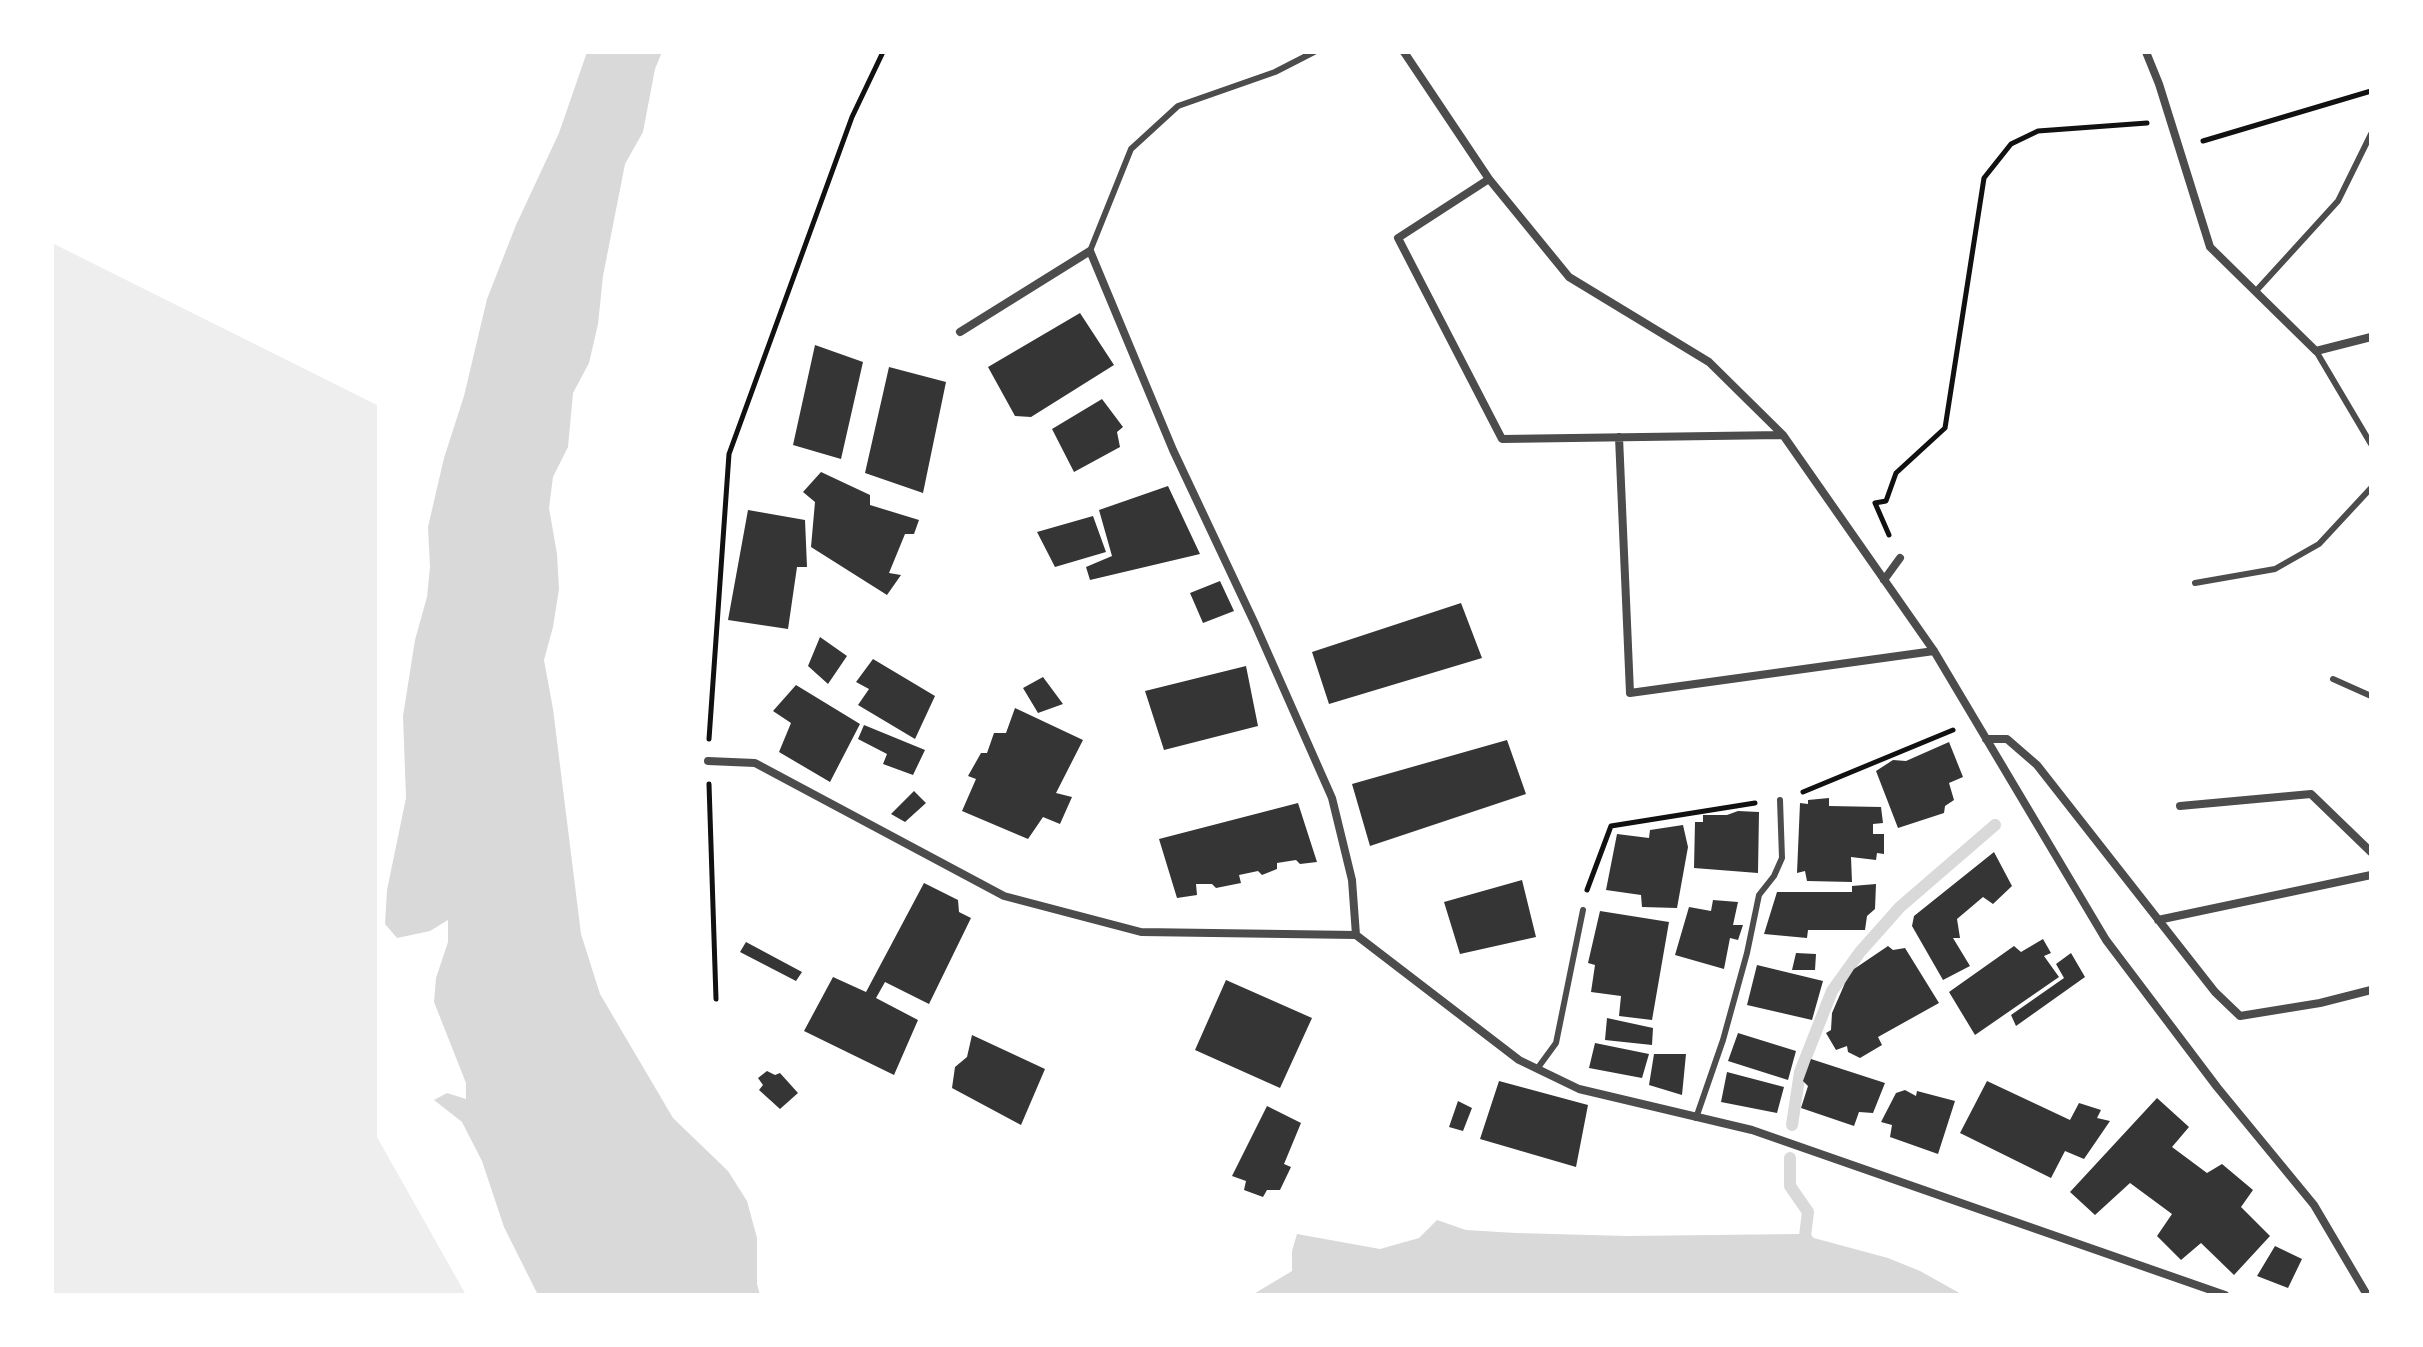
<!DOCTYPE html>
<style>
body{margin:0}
#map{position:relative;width:2423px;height:1347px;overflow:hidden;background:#fff;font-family:"Fira Sans Condensed",sans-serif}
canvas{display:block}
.frame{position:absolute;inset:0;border:54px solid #fff;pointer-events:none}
</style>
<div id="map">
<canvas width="2423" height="1347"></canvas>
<div class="frame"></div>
</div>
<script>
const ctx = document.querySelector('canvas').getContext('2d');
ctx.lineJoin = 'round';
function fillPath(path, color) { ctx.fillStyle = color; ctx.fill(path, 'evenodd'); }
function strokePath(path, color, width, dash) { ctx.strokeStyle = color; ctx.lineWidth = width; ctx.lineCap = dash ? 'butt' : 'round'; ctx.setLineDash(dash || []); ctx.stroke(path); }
fillPath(new Path2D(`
 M52 243 377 405V1137L466 1295H52Z`), '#eee');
fillPath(new Path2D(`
 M587 52H662L655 69 643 132 625 164 603 276 598 324 589 363 573 393 568 447 553 477 549 508 557 554 559 589 553 627 544 660 553 709 581 934 600 994 673 1118 728 1171 747 1201 757 1238V1284L760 1295H538L504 1227 482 1161 462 1122 434 1100 447 1093 466 1099V1083L434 1002 436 978 448 942V920L430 931 397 938 385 924 387 890 406 798 403 716 415 640 427 597 430 567 428 527 444 458 464 396 487 299 516 225 559 133Z
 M1437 1220 1466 1230 1516 1233 1627 1236 1799 1234 1888 1258 1920 1271 1963 1295H1252L1292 1271V1251L1297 1234 1380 1249 1419 1238Z`), '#d9d9d9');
strokePath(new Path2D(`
 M1792 1125 1800 1072 1832 991 1860 952 1900 907 1995 825
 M1790 1158V1186L1808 1212 1805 1236 1812 1247`), '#d9d9d9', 12);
fillPath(new Path2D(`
 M1080 313 1114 365 1031 417 1015 416 988 367Z
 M815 345 863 362 841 459 793 445Z
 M889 367 946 382 923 493 865 473Z
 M1102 399 1123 427 1117 432 1120 447 1074 472 1052 429Z
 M821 472 870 495V505L919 520 914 534H905L889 573 901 575 887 595 811 547 815 502 803 492Z
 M1168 486 1200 554 1090 580 1086 567 1112 556 1099 510Z
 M748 510 805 520 807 567H797L788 629 728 620Z
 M1093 516 1106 552 1055 567 1037 532Z
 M1220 581 1234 611 1203 623 1190 593Z
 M1461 603 1482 658 1329 704 1312 652Z
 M820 637 847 656 828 684 808 666Z
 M873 659 935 696 915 739 858 705 869 689 856 682Z
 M1246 666 1258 726 1164 750 1145 691Z
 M1043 677 1063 704 1038 713 1023 688Z
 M796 685 860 724 830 782 779 752 791 723 773 711Z
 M1015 708 1083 740 1056 793 1072 797 1060 824 1043 817 1028 839 962 811 976 779 968 776 981 753H987L994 733H1006Z
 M864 725 925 750 913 775 883 764 887 754 858 739Z
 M1507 740 1526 794 1370 846 1352 784Z
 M1949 742 1963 777 1949 783 1954 800 1945 806 1944 813 1898 828 1876 771 1893 760 1906 761Z
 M914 791 926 803 905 822 891 814Z
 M1829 798V806L1881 807 1883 823 1873 824V834H1884V854L1877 853 1876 860 1851 857 1852 882 1807 881 1805 871 1797 873 1800 803 1808 804V800Z
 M1298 803 1317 862 1300 864 1296 860 1277 863V869L1262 875 1258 871 1239 875 1241 883 1216 888 1212 884H1196L1197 895 1177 898 1159 839Z
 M1738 811 1759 812 1758 873 1694 868 1695 822H1703V815H1727Z
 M1683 825 1688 847 1677 908 1642 907 1641 895 1606 890 1617 834 1649 838 1650 830Z
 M1994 852 2012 886 1993 904 1983 897 1957 919 1960 938H1953L1970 966 1943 980 1912 926 1914 916Z
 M1522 880 1536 937 1460 954 1444 902Z
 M924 883 958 900 959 912 971 918 929 1004 885 982 876 998 918 1020 894 1075 804 1031 833 977 866 992Z
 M1876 884 1875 909 1867 916 1865 930H1808L1807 938 1764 934 1777 892H1852V886Z
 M1713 900 1738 902 1733 925H1743L1738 940 1730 938 1724 969 1675 955 1689 907 1711 911Z
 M1600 911 1669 922 1652 1020 1619 1016 1621 996 1591 992 1595 965 1588 963Z
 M2043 939 2051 953 2044 956 2059 977 1975 1035 1949 992 2014 946 2021 952Z
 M746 942 802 972 796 981 740 952Z
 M1888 946 1893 950 1905 948 1939 1003 1878 1037 1882 1045 1860 1058 1848 1052 1847 1046 1836 1050 1826 1033 1831 1030 1832 1013 1845 983 1854 969Z
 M1796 953 1816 954 1815 970H1792Z
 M2071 953 2085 977 2016 1026 2011 1015 2064 978 2056 964Z
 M1757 965 1823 981 1812 1020 1747 1005Z
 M1226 980 1312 1018 1280 1088 1195 1050Z
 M1607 1018 1653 1028 1652 1045 1605 1040Z
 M1738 1033 1796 1051 1788 1080 1728 1061Z
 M972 1035 1045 1069 1021 1125 952 1088 955 1067 967 1057Z
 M1595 1043 1649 1054 1642 1078 1589 1068Z
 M1654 1054H1686L1682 1095 1649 1085Z
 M1811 1059 1885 1083 1873 1113 1859 1112 1854 1126 1801 1108 1808 1086 1803 1081Z
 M767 1071 775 1075 780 1073 798 1093 780 1109 759 1090 763 1085 758 1078Z
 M1727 1072 1784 1087 1777 1113 1721 1102Z
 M1499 1081 1588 1105 1576 1167 1480 1139Z
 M1987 1081 2070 1120 2079 1103 2101 1110 2097 1118 2110 1121 2084 1159 2065 1151 2051 1178 1960 1133Z
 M1905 1090 1916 1096 1917 1091 1955 1101 1938 1154 1890 1137 1892 1125 1881 1122 1896 1093Z
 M2157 1098 2189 1127 2172 1147 2207 1173 2222 1164 2253 1190 2241 1207 2270 1236 2234 1275 2201 1243 2181 1260 2157 1236 2172 1214 2130 1183 2095 1215 2070 1192Z
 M1458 1101 1472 1108 1463 1131 1449 1127Z
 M1267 1106 1301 1123 1284 1164 1291 1167 1280 1190H1267L1263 1197 1244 1190 1246 1181 1232 1176Z
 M2275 1246 2302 1259 2288 1288 2257 1276Z`), '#353535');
strokePath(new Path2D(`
 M2203 141 2371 91
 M1889 535 1875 503 1886 501 1896 473 1945 428 1984 178 2011 144 2038 131 2147 123
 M709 739 729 454 852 117 883 52
 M709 784 716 999
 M1803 792 1953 730
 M1587 890 1611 826 1755 803`), '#111', 5);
strokePath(new Path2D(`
 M1090 251 1131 149 1178 106 1275 72 1314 52
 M2256 291 2338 201 2371 134
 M2316 351 2371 444
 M2195 583 2275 569 2319 544 2371 488
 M2333 679 2371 696
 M1537 1069 1556 1043 1583 910
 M1696 1118 1723 1040 1747 953 1759 895 1774 876 1782 858 1780 800`), '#4c4c4c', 6);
strokePath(new Path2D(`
 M1404 52 1489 179 1569 277 1709 362 1783 435 1934 651 2106 940 2217 1087 2314 1205 2367 1295
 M2146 52 2159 84 2210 247 2316 351 2371 337
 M1489 179 1398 238 1502 439 1782 435
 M960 332 1090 251 1173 450 1255 624 1332 798 1352 880 1356 935
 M1619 437 1630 693 1934 651
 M1884 580 1900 558
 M1986 739H2007L2037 765 2215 992 2240 1016 2320 1003 2371 990
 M708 761 755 763 1004 896 1141 932 1356 935 1519 1060 1579 1089 1752 1130 2225 1295
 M2180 806 2311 794 2371 852
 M2158 920 2371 875`), '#4c4c4c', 8);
</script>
